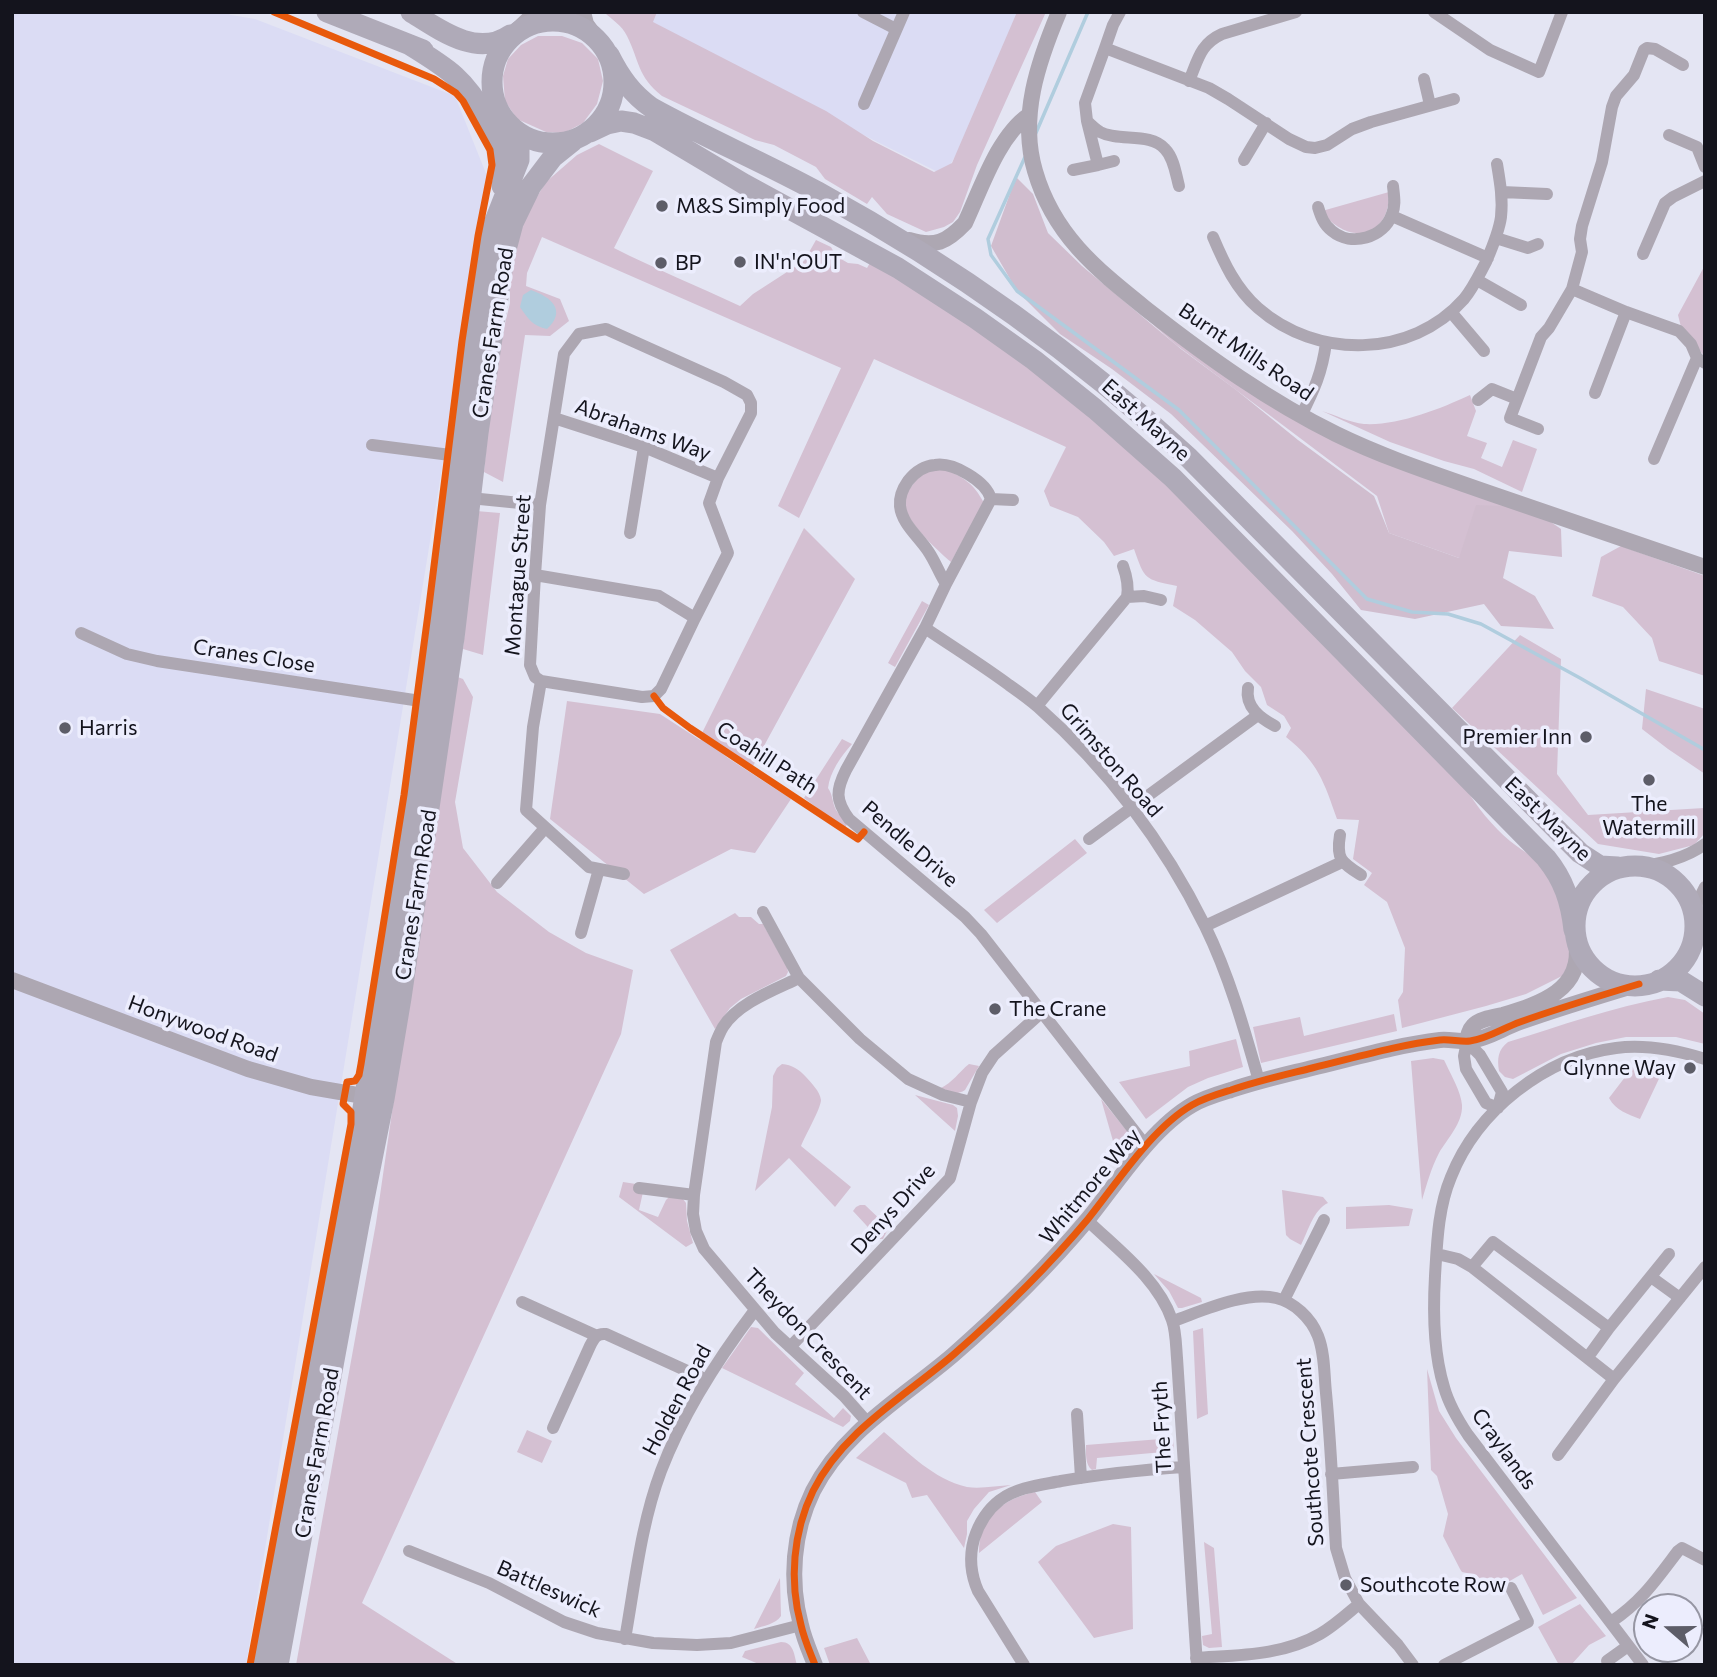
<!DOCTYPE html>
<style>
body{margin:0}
#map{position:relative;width:1717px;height:1677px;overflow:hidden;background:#e4e5f3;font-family:Commissioner,sans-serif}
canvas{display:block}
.frame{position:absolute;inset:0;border:14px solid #14141d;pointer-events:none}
.north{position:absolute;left:1633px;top:1593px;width:70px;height:70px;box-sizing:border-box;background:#ecedfd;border:2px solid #9696a3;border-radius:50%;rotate:290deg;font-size:19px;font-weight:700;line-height:28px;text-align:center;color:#14141d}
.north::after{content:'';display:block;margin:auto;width:24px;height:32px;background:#5d5d68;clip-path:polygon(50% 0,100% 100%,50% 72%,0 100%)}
</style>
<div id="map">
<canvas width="1717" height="1677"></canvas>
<div class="frame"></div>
<div class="north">N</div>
</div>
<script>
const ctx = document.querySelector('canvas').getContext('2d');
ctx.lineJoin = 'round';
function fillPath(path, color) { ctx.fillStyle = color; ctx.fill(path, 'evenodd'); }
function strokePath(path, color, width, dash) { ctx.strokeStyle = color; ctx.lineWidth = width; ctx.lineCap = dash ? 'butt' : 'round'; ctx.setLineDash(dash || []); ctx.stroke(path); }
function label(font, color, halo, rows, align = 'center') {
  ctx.font = font + ' Commissioner,sans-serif'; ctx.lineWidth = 7; ctx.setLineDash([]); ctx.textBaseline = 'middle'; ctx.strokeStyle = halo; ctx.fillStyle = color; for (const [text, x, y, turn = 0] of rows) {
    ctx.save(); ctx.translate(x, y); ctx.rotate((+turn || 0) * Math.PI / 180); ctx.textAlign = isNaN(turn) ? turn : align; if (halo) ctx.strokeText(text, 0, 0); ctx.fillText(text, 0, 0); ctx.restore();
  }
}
fillPath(new Path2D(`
 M12 12H224L231 15 255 19 455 96 489 181 246 1665H12Z
 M635 12H1041L944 175 638 23Z`), '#dbdcf4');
fillPath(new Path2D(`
 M604 12H657L653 22 826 111 873 141 934 172 952 163 1017 12H1046L977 165 960 212 953 222 944 227 926 232 887 214 872 197 867 204 825 179 816 167 774 145 755 140 662 96C637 76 640 62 627 36 622 25 612 20 604 12Z
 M538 36H562L582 43 598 59 603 81 597 104 583 123 564 133 546 132 517 119 505 101 503 76 508 59 521 45Z
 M599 144 653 171 614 248C655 269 698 286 740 306L753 294 804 261 816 240 831 247 836 256 848 263 858 264 867 268 871 261 1026 363 1159 474 1465 787C1477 807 1492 826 1510 841 1525 853 1540 859 1551 877 1566 901 1567 934 1571 962L1562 976 1526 994 1486 1006 1402 1028 1398 1000 1403 992 1405 948 1387 902 1364 885 1372 873 1353 859 1359 820 1337 819C1324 782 1318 762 1286 737L1291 728 1284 716 1267 705 1261 687 1245 671 1232 652 1195 620 1173 606 1177 586C1144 579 1145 580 1134 549L1114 556 1104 542 1078 517 1050 506 1044 491 1066 447 874 359 799 518 778 506 841 368 542 237 527 273 526 286 560 299 569 321 550 336 525 335 503 482 484 472 493 373 510 303V261L525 216 546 182 577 155Z
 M1389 192C1389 201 1388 211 1383 219 1366 245 1335 231 1322 211Z
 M1705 265V357L1681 327 1678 315Z
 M1089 268 1283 412 1514 506 1459 558 1389 533 1377 496 1175 344Z
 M1470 395 1476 411 1467 436 1487 443 1481 458 1502 467 1513 440 1537 449 1522 492 1474 469 1444 461 1390 442 1322 411C1335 415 1351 423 1364 424 1397 426 1440 409 1470 395Z
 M944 468C963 478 973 482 984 503L951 562C936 549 911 526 905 508 904 504 904 500 904 496L921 474Z
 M476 511 500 513 483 655 463 649Z
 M804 528 855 579 753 766 702 733Z
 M1621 546 1705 576V676L1659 661 1652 638 1623 607 1592 596 1601 557Z
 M922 601 929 605 895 667 888 663Z
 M1520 635 1561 659 1557 774 1588 815 1704 808 1705 800V833L1694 845 1659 854 1598 844 1452 708Z
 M455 676 463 679 473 697 455 802 463 848 497 892 549 932 586 953 633 970 621 1034 362 1603 459 1665H296L376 1223Z
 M1646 689 1705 709V774L1668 749 1642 729Z
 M567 701 660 714 700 740 702 738 728 758 791 799 755 853 731 849 644 894 550 819Z
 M842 739 852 744C841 756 830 772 828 788 833 795 832 802 836 810 839 815 844 819 847 824L845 829 804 798Z
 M1075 839 1087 853 997 923 984 910Z
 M735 913 739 917H751L759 924H763L787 967 788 972 786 976 741 999 730 1008 715 1029 670 950Z
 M1668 997 1685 1000 1705 1014V1044L1676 1037H1626L1596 1043 1561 1054 1513 1079 1505 1077 1499 1071C1497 1058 1498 1050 1508 1042 1560 1026 1613 1007 1668 997Z
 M1394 1014 1397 1031 1261 1063 1253 1027 1300 1017 1304 1036Z
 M1236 1039 1243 1067 1208 1078 1188 1087 1146 1119 1119 1082 1190 1066 1189 1051Z
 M1433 1058 1444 1060 1446 1064C1452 1077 1461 1092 1462 1105 1463 1123 1447 1139 1439 1153 1431 1168 1427 1184 1422 1200L1411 1061Z
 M782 1064C792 1065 799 1069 806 1077 811 1083 820 1091 821 1100 821 1108 805 1136 801 1146L851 1187 835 1207 789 1158 755 1191 772 1107 773 1076 777 1068Z
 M969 1064 979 1066 965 1090C956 1096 949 1092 941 1088 952 1083 959 1072 969 1064Z
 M1635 1064 1665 1066 1640 1119C1628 1114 1616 1111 1609 1098Z
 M915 1095 953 1105 957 1108 958 1116 955 1131Z
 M1101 1099 1132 1137 1117 1156V1155Z
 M623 1182 636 1184 643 1192 639 1210 658 1217 666 1200 669 1197 683 1199 686 1203 687 1221 693 1243 686 1247 619 1197Z
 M1282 1190 1323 1197 1328 1203C1314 1209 1308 1231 1301 1245L1290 1239 1286 1235Z
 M860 1205H865L886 1225 888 1229 883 1239H879L853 1211 856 1207Z
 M1389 1205 1413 1209 1409 1226 1346 1229V1207Z
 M1154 1274 1201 1298 1202 1302 1182 1308H1178L1169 1291Z
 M751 1327 758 1328 804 1373 795 1384 834 1418 843 1408 851 1416 850 1421 843 1427 722 1368Z
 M1203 1328 1208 1414 1197 1419 1193 1331Z
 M1427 1369 1439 1411 1456 1438 1577 1598 1543 1615 1522 1574 1494 1590 1476 1575 1462 1572 1460 1569 1443 1536 1448 1514 1437 1476 1431 1470Z
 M527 1430 552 1441 542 1463 517 1452Z
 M884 1432C909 1453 933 1479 967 1487 980 1489 997 1486 1011 1485L989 1492 974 1509 967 1521V1534L964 1548 927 1495 912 1498 906 1483 856 1458Z
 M1173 1438 1174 1451 1097 1458 1096 1469 1092 1470C1085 1465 1086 1453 1086 1445Z
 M1035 1492 1042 1502 979 1553C979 1518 1002 1499 1035 1492Z
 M1113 1524 1131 1527 1133 1629 1094 1638 1038 1562 1056 1546Z
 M1204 1542 1214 1548 1222 1647 1209 1648 1203 1645 1202 1636 1212 1634Z
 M780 1578 781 1616C776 1624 763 1626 754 1629Z
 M1580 1604 1606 1636 1589 1645 1571 1665H1559L1538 1627Z
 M857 1638 871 1665H830L824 1648Z
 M781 1642C794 1642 794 1655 797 1665H761L742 1657 745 1651Z`), '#d4c0d2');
fillPath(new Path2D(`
 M1016 177 1033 194 1048 233 1082 266 1181 349 1235 389 1298 440 1374 496 1389 533 1459 558 1476 505 1529 507 1561 529 1562 557 1509 551 1503 578 1535 596 1554 629 1501 626 1484 604 1415 619 1361 610 1332 574 1292 531 1171 414 1112 369 1060 334 1017 291 991 246Z`), '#d0bdce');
fillPath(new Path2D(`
 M531 290C551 297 567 310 547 329 533 326 528 319 520 307L523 295Z`), '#b0cdde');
strokePath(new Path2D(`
 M1035 135 1088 12
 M1025 157 988 239 991 255 1017 291 1179 410 1367 599 1412 612 1448 614 1481 624 1580 678 1705 750`), '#b0cdde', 3.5);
strokePath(new Path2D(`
 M863 12 896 29
 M1120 12 1113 25 1105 48 1209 88 1228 99 1289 139 1306 147 1315 148 1327 145 1352 129 1371 122 1454 99
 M1434 12 1490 50 1539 72 1562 12
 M1105 48 1085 103 1087 121C1091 125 1095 129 1100 132 1119 142 1150 132 1165 149 1174 158 1176 175 1179 186
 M1424 79 1430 105
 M1189 81C1198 60 1200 44 1222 34L1296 12
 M864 104 904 12
 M1669 135 1697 147 1705 167
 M1244 160 1266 123
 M1098 165 1114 161
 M1073 170 1098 165 1087 121
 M1502 192 1547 194
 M1318 207C1321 217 1324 225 1332 231 1351 247 1384 238 1392 214 1396 205 1394 196 1393 186
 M1392 216 1488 258
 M1213 237C1224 263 1236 289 1258 308 1316 359 1411 359 1464 299 1473 288 1479 275 1486 262 1492 248 1499 232 1501 217 1503 199 1500 182 1497 164
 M1496 238 1528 248 1538 244
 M1643 254 1665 203 1673 197 1705 181
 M1477 280 1521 305
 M1572 289 1626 312 1679 331 1691 344 1697 358 1705 363
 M1451 312 1484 351
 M606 329 724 382 747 395 751 403V413L718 478 709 503 728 553 695 618 661 689 654 696 642 697 541 681 535 677 530 665 535 575 540 505 564 354 579 334Z
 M1595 393 1626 312
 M1478 400 1492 389 1517 399
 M1301 416C1314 390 1322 373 1326 343
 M554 418 644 447 718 478
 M1538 429 1510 418 1541 337 1549 328 1572 289 1582 252 1580 239 1582 226 1602 162 1612 107 1616 96 1634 75 1644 50 1647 48 1655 49 1683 65
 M372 445 458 456
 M1654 459 1697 358
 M470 498 540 505
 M991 499 946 584 925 628 846 770C836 790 835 800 849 819L965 917 981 934 1146 1146
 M991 499 1013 500
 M630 533 644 447
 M1123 566C1127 577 1129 586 1127 597
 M535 575 659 596 695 618
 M946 584C939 573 935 561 928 551 918 536 902 524 900 506 899 496 903 488 908 481 915 472 923 466 935 465 953 462 986 481 991 499
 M1127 597 1144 596 1161 600
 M925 628C953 647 982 665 1009 685 1019 692 1029 699 1038 707 1107 768 1164 843 1205 926 1229 975 1244 1028 1259 1081
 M81 633 127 654 157 661 427 702
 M541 681 533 727 526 810 589 867 624 874
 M1248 688C1245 707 1260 718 1275 726
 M1037 706 1127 597
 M1340 835C1336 859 1341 862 1361 875
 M1089 839 1258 715
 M1636 867C1660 864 1685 859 1705 844
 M497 883 545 828
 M763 912 799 978
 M1696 915 1697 903 1705 887
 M1205 926 1342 862
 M581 933 599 869
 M1467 1042 1464 1056 1466 1069 1486 1103 1498 1108
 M1467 1042 1480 1055 1502 1092 1498 1107
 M639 1188 694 1195
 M1087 1220C1117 1249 1158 1279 1172 1320 1176 1331 1176 1346 1177 1358L1197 1665
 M1437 1254 1458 1259 1472 1267 1614 1379
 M1472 1267 1493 1242 1609 1328
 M1651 1277 1680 1298
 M1284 1300 1324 1220
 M522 1302 597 1336
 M1173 1321C1202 1311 1245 1291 1276 1298 1294 1302 1311 1318 1318 1336 1325 1354 1324 1374 1326 1393 1331 1445 1333 1496 1336 1548L1345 1578 1359 1604 1398 1645 1413 1665
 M790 1347 950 1178 971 1102 982 1073 994 1055 1042 1012
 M1588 1357 1609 1328 1669 1254
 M1077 1414 1081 1478
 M868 1423 844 1396 775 1333 704 1249 696 1231 693 1214 694 1195 716 1042C718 1037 720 1032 723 1027 738 1003 774 990 799 978L860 1039 908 1079 943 1095 971 1102
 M553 1428 590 1346C594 1338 597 1333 606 1334L707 1380
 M1558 1455 1614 1379 1705 1267
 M1331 1474 1413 1467
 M409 1551 489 1583 564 1622 597 1633 653 1643 697 1645 731 1643 801 1625
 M1611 1622C1642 1601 1656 1580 1678 1551L1682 1548 1705 1560
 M625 1639C635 1583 641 1524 661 1471 683 1413 717 1360 755 1310
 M1196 1658C1238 1655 1282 1656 1320 1634 1334 1626 1347 1614 1359 1604
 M1607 1661 1628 1646
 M1024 1665 978 1591C971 1575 969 1557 974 1539 979 1523 987 1510 1000 1500 1018 1487 1041 1485 1061 1481 1102 1474 1142 1470 1183 1467
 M1444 1665 1528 1622 1511 1588
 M1643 1665 1468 1435C1458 1420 1449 1405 1444 1387 1434 1355 1433 1311 1435 1276 1437 1243 1438 1208 1451 1177 1477 1111 1545 1057 1616 1048 1646 1044 1676 1050 1705 1059`), '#ada7b2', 12);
strokePath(new Path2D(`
 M583 12 586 24 597 39
 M1059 12C1038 62 1019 117 1035 171 1054 237 1099 271 1150 312 1209 358 1269 401 1336 434 1385 458 1438 475 1489 493 1561 518 1633 543 1705 567
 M515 32 536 12
 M909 240C935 248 947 242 965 223 981 189 998 136 1029 115
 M12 980 248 1069 311 1087 375 1098
 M1467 1042C1468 1036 1469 1030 1473 1026 1479 1019 1494 1017 1503 1015 1539 1004 1584 990 1576 943
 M815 1665C810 1652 804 1639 801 1625 789 1581 793 1532 813 1491 843 1431 904 1397 953 1355 1001 1313 1047 1268 1088 1219 1117 1183 1152 1128 1192 1105 1204 1098 1218 1094 1231 1090 1257 1081 1284 1075 1312 1068 1354 1058 1397 1045 1440 1040 1450 1039 1460 1042 1470 1041 1487 1039 1503 1028 1520 1022 1559 1008 1599 996 1639 984`), '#ada7b2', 16);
strokePath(new Path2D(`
 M327 12 423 50
 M411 12C440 30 477 58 510 35
 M492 82a61 61 0 1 1 122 0a61 61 0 1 1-122 0Z
 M410 45C449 69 465 79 487 119 503 147 507 154 502 186
 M609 55C620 77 632 94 652 108 706 138 763 162 818 192 953 266 1074 351 1188 457L1580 853 1600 866 1618 867
 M590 132 607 124 621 121 634 123 655 131 744 184 898 268 975 318 1034 360 1095 409 1173 478 1546 858C1564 880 1571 902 1574 930
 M1575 926a60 60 0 1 1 120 0a60 60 0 1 1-120 0Z
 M1659 980 1681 981 1705 996
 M260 1665 359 1133 413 798 481 271 491 231 519 160V145L515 133 509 125
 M278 1665 359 1224 384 1099 401 998 454 638 478 433 504 257 513 223 531 186 553 157 573 141`), '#afaab8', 21);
strokePath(new Path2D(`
 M654 696 663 708 690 728 855 837 858 839 864 832
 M250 1665 351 1124V1112L343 1104 347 1082 355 1081 359 1075 361 1064 404 795 428 614 462 341 478 236 492 165 490 150 463 101 456 93 434 79 274 12
 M815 1665C810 1652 804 1639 801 1625 789 1581 793 1532 813 1491 843 1431 904 1397 953 1355 1001 1313 1047 1268 1088 1219 1117 1183 1152 1128 1192 1105 1204 1098 1218 1094 1231 1090 1257 1081 1284 1075 1312 1068 1354 1058 1397 1045 1440 1040 1450 1039 1460 1042 1470 1041 1487 1039 1503 1028 1520 1022 1559 1008 1599 996 1639 984`), '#e8590c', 7);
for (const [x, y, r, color] of [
 [662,206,7,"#5d5d68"],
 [740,262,7,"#5d5d68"],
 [661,263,7,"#5d5d68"],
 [65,728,7,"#5d5d68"],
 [1586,737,7,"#5d5d68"],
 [1649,780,7,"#5d5d68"],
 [995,1009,7,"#5d5d68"],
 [1690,1068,7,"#5d5d68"],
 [1346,1585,7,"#5d5d68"]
]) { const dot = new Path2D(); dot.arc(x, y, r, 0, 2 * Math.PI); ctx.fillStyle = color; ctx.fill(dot); strokePath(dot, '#ecedfd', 2.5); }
label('21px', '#14141d', '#ecedfd', [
 ["M&S Simply Food",676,206],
 ["IN'n'OUT",754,262],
 ["BP",675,263],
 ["Harris",79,728],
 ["Premier Inn",1572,737,"right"],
 ["The",1649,804,"center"],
 ["Watermill",1649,828,"center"],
 ["The Crane",1009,1009],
 ["Glynne Way",1676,1068,"right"],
 ["Southcote Row",1360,1585]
], 'left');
label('21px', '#14141d', '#ecedfd', [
 ["Cranes Farm Road",493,333,-81],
 ["Burnt Mills Road",1246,352,34],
 ["East Mayne",1146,420,42],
 ["Abrahams Way",643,430,20],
 ["Montague Street",518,575,-86],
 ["Cranes Close",254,656,9],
 ["Coahill Path",767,758,33],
 ["Grimston Road",1111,760,49],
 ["East Mayne",1548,819,44],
 ["Pendle Drive",910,844,41],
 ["Cranes Farm Road",416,895,-81],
 ["Honywood Road",203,1029,20],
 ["Whitmore Way",1090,1186,-50],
 ["Denys Drive",893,1209,-48],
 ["Theydon Crescent",808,1334,46],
 ["Holden Road",677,1400,-62],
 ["The Fryth",1162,1427,-93],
 ["Craylands",1504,1449,54],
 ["Southcote Crescent",1310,1452,-94],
 ["Cranes Farm Road",317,1453,-80],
 ["Battleswick",549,1589,24]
]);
</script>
